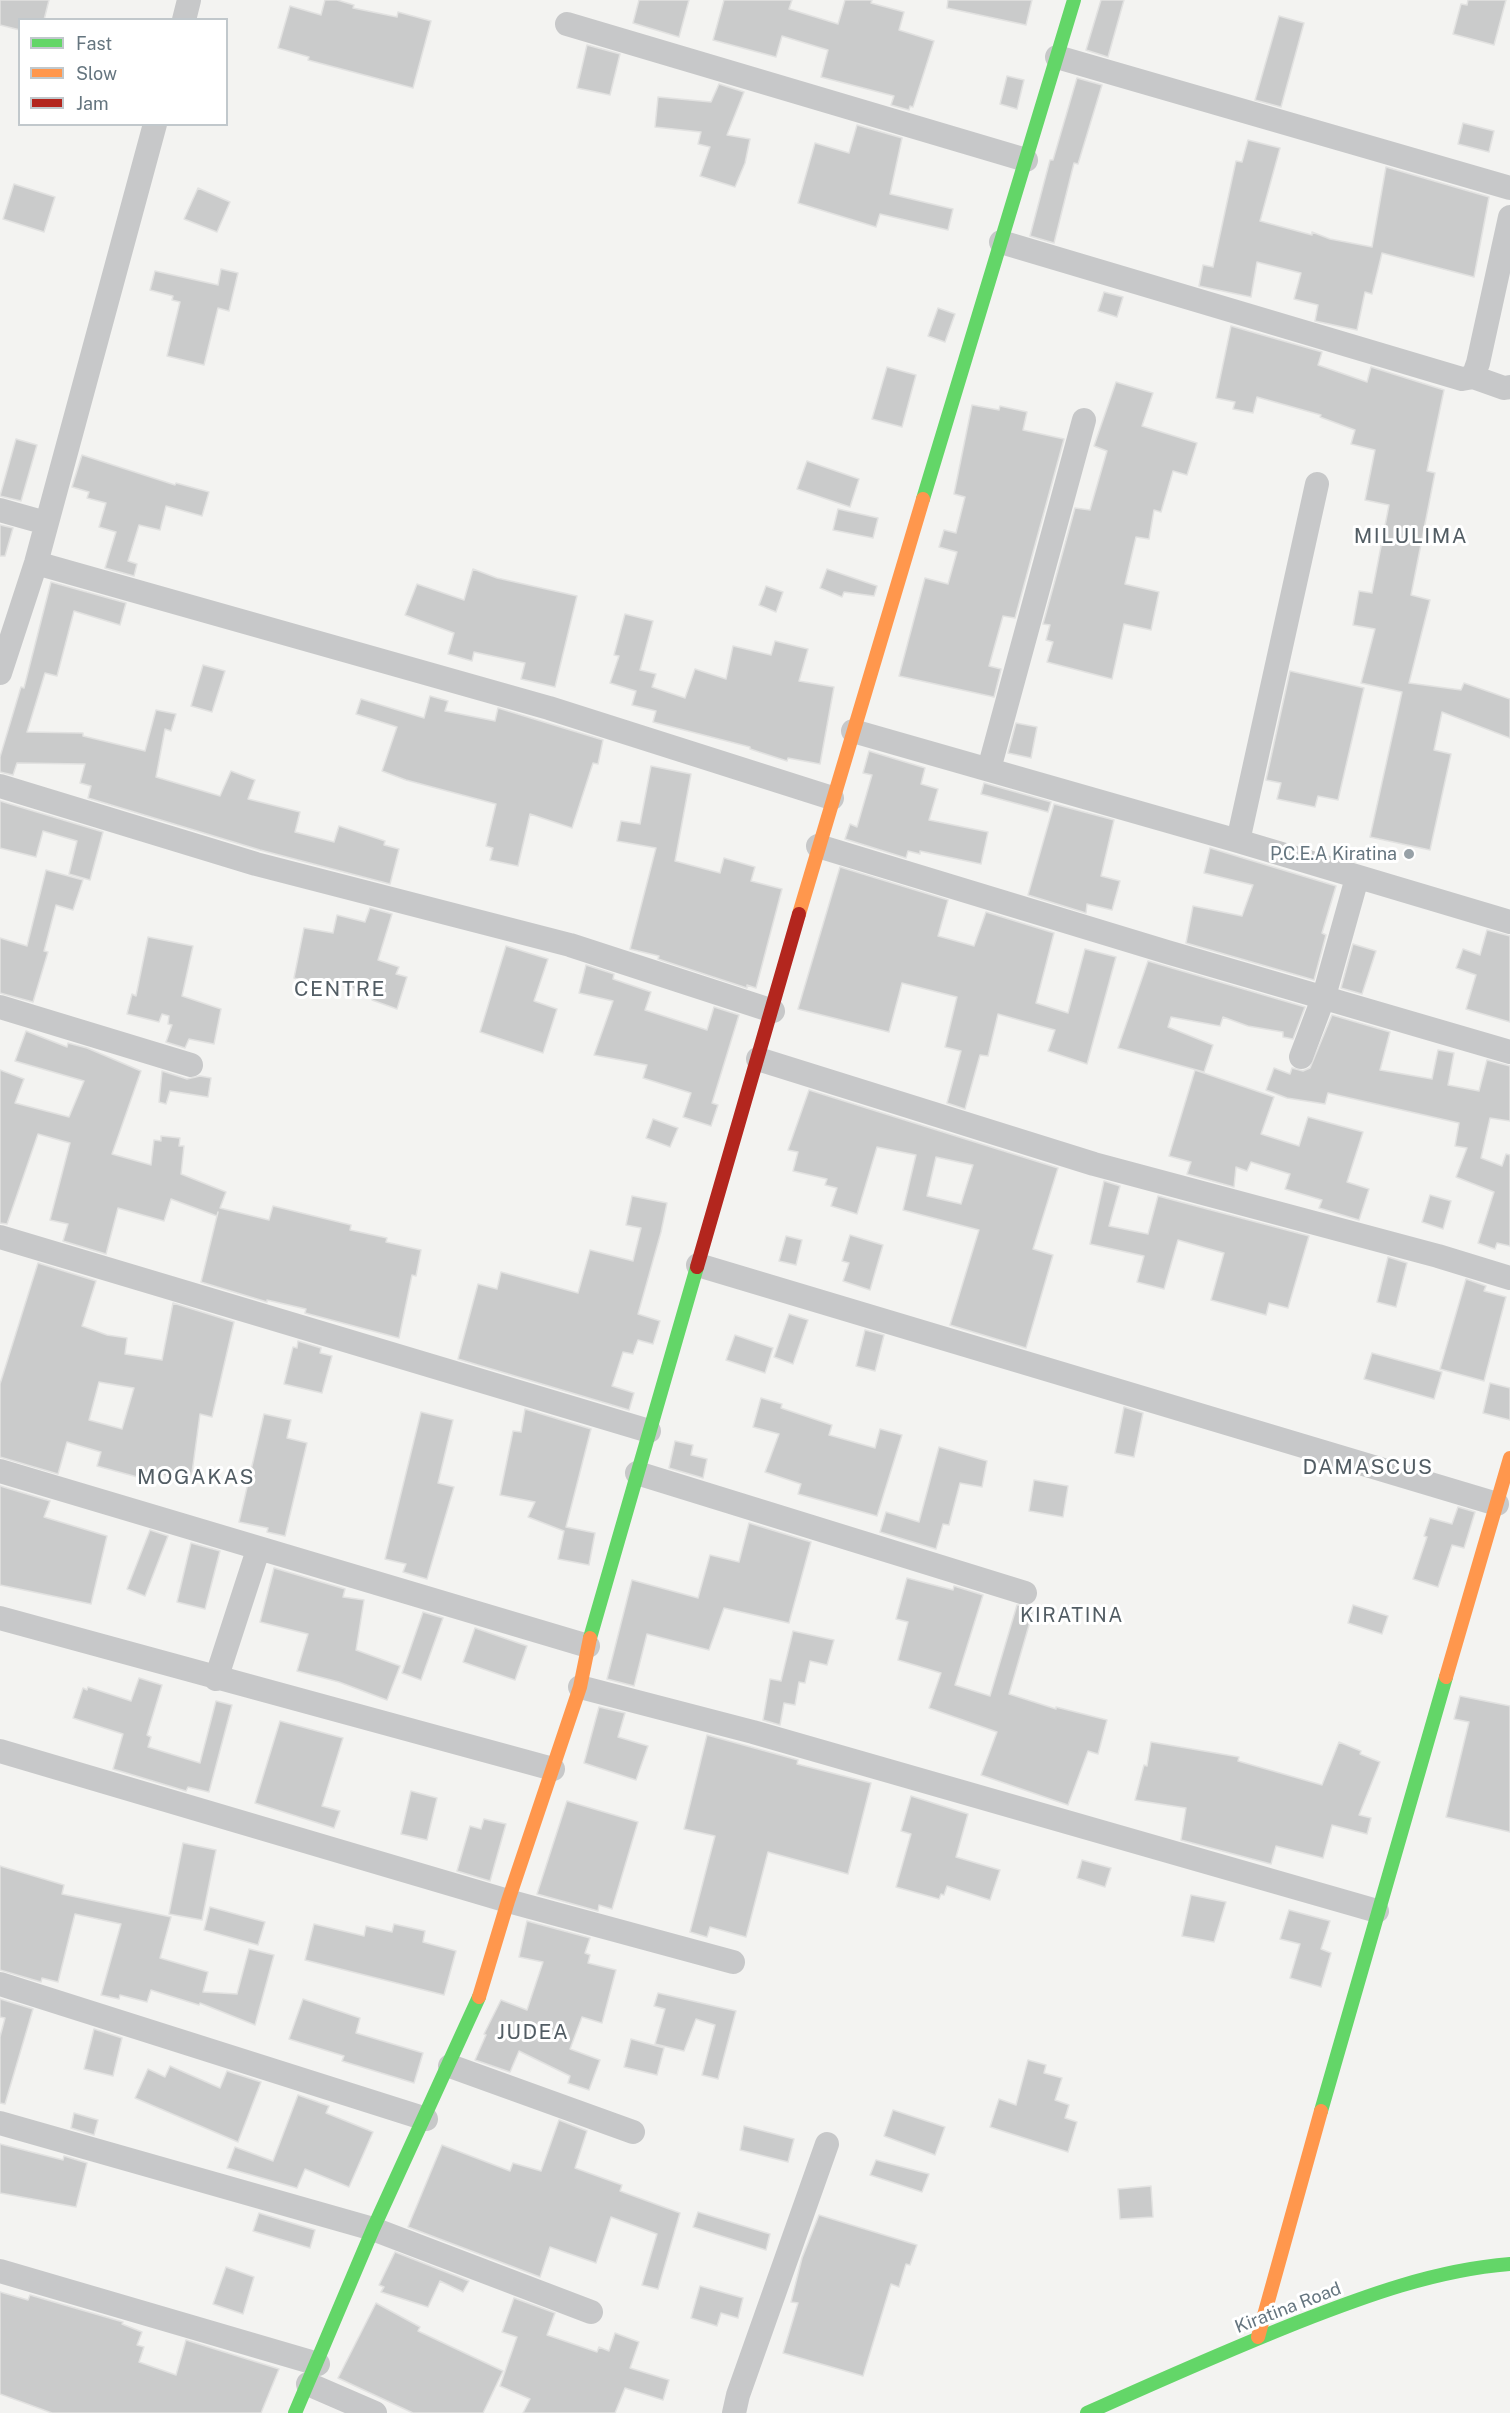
<!DOCTYPE html>
<style>
body{margin:0}
#map{position:relative;width:1510px;height:2413px;overflow:hidden;background:#f3f3f1;font-family:"Public Sans",sans-serif}
canvas{display:block}
.legend{position:absolute;left:18px;top:18px;width:210px;height:108px;box-sizing:border-box;background:#fff;border:2px solid #c1c8cc;margin:0;padding:8px 10px;list-style:none;font-size:18px;color:#65757f}
.legend li{display:flex;align-items:center;gap:12px;height:30px}
.legend b{width:30px;border:2px solid #c1c8cc}
</style>
<div id="map">
<canvas width="1510" height="2413"></canvas>
<ul class="legend">
<li><b style="height:8px;background:#63d668"></b>Fast</li>
<li><b style="height:8px;background:#ff974d"></b>Slow</li>
<li><b style="height:8px;background:#b3261e"></b>Jam</li>
</ul>
</div>
<script>
const ctx = document.querySelector('canvas').getContext('2d');
ctx.lineJoin = 'round';
function fillPath(path, color) { ctx.fillStyle = color; ctx.fill(path, 'evenodd'); }
function strokePath(path, color, width, dash) { ctx.strokeStyle = color; ctx.lineWidth = width; ctx.lineCap = dash ? 'butt' : 'round'; ctx.setLineDash(dash || []); ctx.stroke(path); }
function label(font, color, halo, rows, align = 'center') {
  ctx.font = font + ' "Public Sans",sans-serif'; ctx.lineWidth = 6; ctx.setLineDash([]); ctx.textBaseline = 'middle'; ctx.strokeStyle = halo; ctx.fillStyle = color; for (const [text, x, y, turn = 0] of rows) {
    ctx.save(); ctx.translate(x, y); ctx.rotate((+turn || 0) * Math.PI / 180); ctx.textAlign = isNaN(turn) ? turn : align; if (halo) ctx.strokeText(text, 0, 0); ctx.fillText(text, 0, 0); ctx.restore();
  }
}
const building = new Path2D(`
 M0 0H49L44 20H20V30L0 25Z
 M325 0H337L354 5 353 8 397 17 398 12 431 21 413 88 308 60 309 57 278 48 290 6 321 15Z
 M639 0H689L679 37 633 23Z
 M724 0H792L789 9 838 24 845 0H872L871 3 904 12 899 30 934 41 913 107 910 106 909 110 891 105 894 96 821 77 828 50 782 36 776 57 713 40Z
 M948 0H1032L1026 25 947 8Z
 M1101 0H1124L1108 57 1086 50Z
 M1468 0H1506L1494 45 1453 34 1461 4 1467 5Z
 M1279 16 1304 23 1281 107 1255 100Z
 M587 45 620 54 610 95 577 88Z
 M1007 76 1024 80 1017 109 1000 104Z
 M1077 78 1102 85 1078 164 1074 163 1054 243 1030 236 1050 160H1053Z
 M719 84 744 92 727 135 750 139 745 163 735 187 700 176 710 147 698 144 701 132 655 127 658 97 711 102Z
 M1463 123 1494 131 1489 152 1458 144Z
 M857 125 902 138 890 194 953 209 948 230 880 214 876 227 798 203 815 143 849 153Z
 M1248 140 1280 148 1260 221 1312 235V232L1330 239 1372 247 1386 167 1489 197 1474 277 1382 253 1372 294 1365 292 1357 330 1315 321 1318 305 1294 299 1301 273 1257 262 1251 297 1199 286 1203 265 1213 267 1236 161 1242 162Z
 M14 184 55 197 44 232 3 219Z
 M198 188 230 202 217 232 184 219Z
 M221 269 238 273 229 311 218 308 204 365 167 356 180 302 172 300 173 296 150 290 155 271 218 285Z
 M1104 292 1123 297 1117 317 1098 311Z
 M938 308 955 314 945 342 928 336Z
 M1231 326 1322 352 1318 365 1367 382 1371 367 1444 390 1427 471 1435 473 1411 595 1430 600 1409 683 1461 690 1464 683 1510 699V738L1442 712 1434 750 1451 754 1430 850 1370 837 1402 692 1361 683 1375 629 1353 625 1359 591 1372 593 1389 505 1365 500 1375 450 1351 444 1355 430 1320 417 1321 415 1257 397 1253 413 1233 409 1235 402 1216 398Z
 M887 367 916 375 902 427 872 419Z
 M1116 382 1153 393 1142 426 1197 443 1187 475 1173 471 1161 512 1154 510 1149 539 1136 537 1125 584 1159 592 1151 630 1124 624 1112 679 1047 662 1053 642 1046 640 1050 625 1043 624 1075 508 1090 510 1107 451 1094 446Z
 M972 405 999 410 1000 406 1027 412 1023 430 1064 439 1015 618 1003 616 989 666 1001 669 994 697 899 676 925 578 948 584 957 552 939 547 944 530 956 533 965 497 954 494Z
 M16 439 37 445 21 501 0 496Z
 M82 455 175 485 176 483 209 492 202 516 166 506 160 530 139 525 128 561 137 564 134 576 105 568 116 532 99 527 106 503 87 498 89 492 72 487Z
 M807 461 859 479 850 507 797 489Z
 M838 509 878 518 873 538 833 530Z
 M0 525 13 528 5 556H0Z
 M473 569 497 578 577 596 555 687 521 679 525 663 474 652 472 661 448 654 454 633 405 615 417 584 464 600Z
 M827 569 877 586 874 596 844 592 842 597 820 588Z
 M51 582 126 603 120 625 74 611 57 676 45 673 27 732 83 733V736L145 751 156 710 176 714 171 731 165 729 156 777 220 796 231 771 255 780 248 799 300 812 295 832 334 842 339 826 385 841 384 845 399 849 390 884 260 850 88 798 91 786 80 783 85 764 17 763 13 775 0 772V757L21 687 24 688Z
 M766 586 783 592 776 612 759 605Z
 M625 614 653 621 640 670 656 674 652 687 685 698 695 669 726 679 733 646 771 655 775 641 808 649 799 681 834 687 820 764 788 758 787 761 750 749V747L653 722 656 711 632 705 636 691 610 683 619 656 614 655Z
 M203 665 225 671 212 712 191 706Z
 M1290 671 1364 688 1338 800 1318 796 1315 807 1277 799 1281 783 1266 780Z
 M430 696 448 701 445 711 495 721 498 708 603 740 598 764 593 763 572 828 530 814 518 866 490 860 493 848 486 846 496 804 406 780 382 771 397 727 356 714 361 699 424 718Z
 M1016 723 1037 727 1031 758 1008 753Z
 M869 751 925 768 921 784 938 789 929 820 988 832 981 864 920 851V854L908 851 906 858 845 839 850 824 857 827 872 775 863 773Z
 M651 766 691 774 675 861 720 873 724 858 755 867 751 881 782 889 756 988 747 985V988L658 959 659 956 630 949 656 848 617 841 621 821 640 824Z
 M984 783 1051 802 1048 812 981 794Z
 M0 801 103 832 90 880 69 874 77 841 43 831 36 857 0 848Z
 M1054 804 1114 820 1101 876 1120 881 1112 910 1087 904 1086 913 1028 895Z
 M1210 848 1336 886 1322 933 1326 935 1314 980 1186 943 1193 906 1242 916 1253 885 1204 873Z
 M840 867 948 900 938 936 974 946 986 912 1054 933 1036 1003 1068 1013 1085 949 1116 957 1087 1064 1048 1051 1055 1030 998 1014 988 1056 980 1055 965 1109 947 1103 961 1051 945 1047 957 997 902 983 889 1032 798 1009Z
 M46 870 83 880 73 910 56 905 44 951 48 952 33 1002 0 993V938L27 946Z
 M370 908 392 914 378 960 399 967 396 974 407 977 397 1009 372 1000 374 995 341 985 339 991 294 978 304 928 333 933 337 915 365 922Z
 M1487 930 1510 936V1022L1466 1009 1476 975 1456 968 1463 949 1480 955Z
 M148 937 193 946 182 996 221 1009 214 1044 189 1039 185 1048 166 1042 172 1025 168 1024 169 1016 162 1014 159 1022 127 1014 132 994 136 996Z
 M1353 944 1376 951 1362 994 1341 988Z
 M506 946 548 959 534 1001 557 1009 543 1053 480 1032Z
 M1148 961 1305 1007 1293 1039 1283 1037V1032L1248 1026 1223 1017 1220 1026 1171 1017 1168 1027 1213 1045 1204 1072 1118 1048Z
 M586 965 614 974 613 979 651 992 645 1010 707 1030 714 1007 739 1015 712 1103 718 1105 711 1126 683 1117 691 1093 643 1078 647 1065 594 1055 613 1001 579 993Z
 M1332 1015 1390 1032 1380 1070 1432 1079 1438 1050 1454 1053 1448 1085 1479 1091 1487 1060 1510 1066V1121L1490 1118 1481 1158 1502 1166 1506 1154 1510 1155V1246L1497 1243 1495 1249 1478 1243 1494 1192 1456 1177 1467 1148 1455 1146 1459 1123 1328 1093 1325 1104 1287 1098 1266 1090 1274 1068 1290 1074 1292 1068 1303 1071 1310 1068Z
 M26 1031 67 1047 68 1043 87 1048 141 1071 112 1154 151 1165 154 1140 161 1141V1136L180 1138 179 1146H184L181 1174 226 1192 220 1208 269 1220 273 1206 351 1225 350 1230 387 1238 386 1242 421 1250 416 1276 412 1275 399 1338 305 1313 306 1309 267 1300V1302L201 1282 218 1212 217 1216 171 1199 164 1221 118 1208 106 1254 63 1241 68 1224 50 1220 70 1143 38 1134 7 1224 0 1223V1070L24 1079 15 1103 69 1117 84 1081 15 1061Z
 M1195 1070 1274 1097 1261 1134 1299 1146 1308 1117 1363 1132 1347 1182 1369 1189 1359 1220 1319 1208 1322 1200 1285 1189 1290 1174 1251 1162 1247 1171 1236 1167 1234 1187 1187 1174 1191 1162 1169 1156Z
 M162 1071 187 1079 200 1076 211 1078 208 1097 170 1091 166 1104 159 1102Z
 M809 1090 1058 1168 1033 1249 1053 1255 1026 1348 950 1325 979 1230 903 1210 916 1155 877 1147 857 1214 831 1206 837 1188 825 1185 827 1179 793 1171 798 1152 788 1150ZM936 1157 973 1165 961 1204 927 1196Z
 M653 1119 678 1128 670 1147 646 1138Z
 M1104 1181 1120 1186 1109 1226 1148 1234 1158 1196 1309 1236 1288 1308 1269 1303 1266 1315 1211 1300 1224 1253 1178 1240 1164 1289 1137 1282 1144 1256 1090 1244Z
 M1430 1195 1451 1201 1443 1229 1422 1222Z
 M632 1196 667 1203 661 1232 638 1314 660 1321 653 1344 638 1340 633 1354 623 1352 612 1386 634 1393 629 1410 458 1359 478 1284 497 1289 501 1272 578 1293 590 1250 633 1261 641 1228 626 1225Z
 M850 1235 883 1245 870 1290 843 1281 849 1263 842 1261Z
 M786 1236 802 1240 796 1265 779 1261Z
 M1388 1257 1407 1263 1396 1307 1377 1302Z
 M38 1263 96 1281 82 1326 107 1335 127 1338 125 1354 162 1360 173 1303 234 1322 212 1417 200 1414 191 1480 143 1472 141 1478 97 1466 101 1452 67 1442 58 1474 0 1457V1384ZM99 1382 134 1388 122 1429 89 1420Z
 M1466 1279 1486 1286 1484 1291 1506 1297 1484 1381 1440 1369Z
 M789 1314 808 1320 793 1364 774 1357Z
 M865 1330 884 1335 875 1371 856 1366Z
 M735 1335 773 1348 765 1373 726 1360Z
 M298 1341 321 1348 320 1353 332 1356 322 1393 284 1384 293 1347 297 1348Z
 M1372 1353 1442 1372 1434 1399 1364 1379Z
 M1490 1383 1510 1388V1420L1483 1413Z
 M761 1398 782 1404 781 1408 832 1425 829 1435 875 1448 880 1429 902 1435 877 1516 798 1494 801 1484 765 1472 779 1434 753 1427Z
 M1124 1407 1143 1413 1134 1457 1115 1453Z
 M525 1409 591 1429 566 1527 595 1533 589 1565 558 1559 564 1531 528 1517 535 1502 500 1495 513 1431 521 1432Z
 M421 1412 453 1420 438 1483 454 1487 427 1579 403 1572 406 1564 385 1559Z
 M264 1414 291 1420 287 1438 307 1443 285 1536 267 1532 268 1528 239 1522Z
 M675 1441 693 1445 691 1455 707 1459 703 1478 669 1468Z
 M939 1447 987 1461 982 1487 960 1483 949 1525 943 1524 936 1549 880 1532 886 1512 919 1522Z
 M1034 1480 1068 1486 1063 1517 1029 1511Z
 M0 1486 50 1501 44 1517 107 1536 91 1604 0 1585Z
 M1458 1507 1475 1512 1464 1548 1452 1545 1438 1587 1413 1579 1427 1537 1424 1536 1430 1518 1452 1524Z
 M749 1523 811 1542 789 1623 724 1608 709 1650 647 1634 634 1686 607 1679 632 1580 698 1598 710 1555 739 1562Z
 M150 1530 168 1536 145 1596 127 1589Z
 M191 1543 220 1551 205 1609 177 1602Z
 M274 1568 345 1589 343 1597 364 1600 356 1650 400 1666 387 1700 339 1682 297 1671 308 1634 260 1622Z
 M907 1578 953 1590 954 1586 983 1595 955 1685 990 1696 1017 1605 1034 1608 1009 1694 1056 1709V1707L1107 1720 1098 1754 1088 1751 1068 1805 981 1775 997 1732 929 1708 941 1673 898 1660 908 1622 896 1619Z
 M1353 1605 1388 1616 1382 1634 1348 1623Z
 M423 1612 443 1618 421 1680 402 1673Z
 M475 1628 527 1646 515 1680 463 1662Z
 M793 1631 834 1640 827 1665 810 1661 805 1683 799 1682 795 1705 784 1703 780 1725 763 1720 770 1679 781 1681Z
 M139 1678 162 1685 147 1735 151 1737 148 1747 200 1763 216 1701 232 1705 209 1792 188 1787 186 1791 113 1769 123 1734 73 1718 83 1688 87 1690 88 1687 131 1701Z
 M1460 1696 1510 1706V1832L1446 1817 1469 1722 1454 1719Z
 M599 1707 625 1713 618 1737 648 1746 636 1780 584 1763Z
 M280 1721 343 1738 322 1806 340 1811 334 1828 255 1803Z
 M707 1735 798 1760 797 1764 871 1783 848 1874 768 1852 746 1937 710 1927 707 1937 690 1932 715 1836 684 1829Z
 M1151 1742 1239 1757 1238 1761 1322 1785 1339 1742 1361 1751 1360 1754 1380 1762 1359 1815 1371 1818 1367 1834 1332 1825 1323 1858 1276 1846 1271 1864 1181 1840 1186 1808 1135 1800 1144 1765 1147 1766Z
 M411 1791 437 1798 427 1840 401 1834Z
 M911 1796 968 1814 956 1857 1000 1870 990 1900 947 1886 944 1895 941 1894 939 1899 896 1887 911 1834 901 1831Z
 M567 1801 638 1822 612 1909 599 1905 598 1911 537 1894Z
 M484 1819 506 1824 490 1881 457 1871 470 1826 481 1829Z
 M183 1843 216 1850 202 1920 169 1914Z
 M1082 1860 1111 1868 1105 1887 1077 1878Z
 M0 1866 64 1885 62 1894 171 1917 160 1958 208 1972 203 1992 237 1994 249 1949 274 1955 255 2025 200 2003 199 2005 151 1990 147 2002 120 1995 119 1999 101 1995 121 1924 75 1914 58 1982 42 1978 41 1982 0 1970Z
 M1191 1895 1226 1902 1214 1942 1182 1936Z
 M210 1907 265 1922 258 1945 204 1930Z
 M1289 1910 1330 1921 1321 1949 1331 1953 1321 1987 1290 1978 1300 1944 1280 1939Z
 M527 1921 590 1938 585 1953 590 1955 588 1963 616 1970 602 2023 582 2017 570 2049 600 2060 589 2090 568 2083 570 2076 519 2051 510 2072 475 2060 486 2035 484 2034 501 2000 527 2010 543 1962 519 1957Z
 M314 1924 364 1936 366 1926 392 1932 394 1924 425 1931 423 1942 456 1951 444 1995 305 1960Z
 M658 1993 736 2011 718 2079 702 2075 715 2025 696 2019 684 2051 655 2044 665 2009 654 2006Z
 M0 1999 33 2009 5 2104 0 2103V2037L5 2018 0 2017Z
 M303 1999 360 2018 356 2033 423 2053 414 2083 342 2061 344 2056 289 2039Z
 M94 2029 122 2038 113 2076 84 2069Z
 M631 2039 664 2048 657 2075 624 2067Z
 M1028 2060 1046 2065 1044 2073 1062 2078 1055 2100 1069 2105 1065 2118 1077 2122 1068 2152 990 2127 999 2099 1016 2105Z
 M170 2066 220 2088 227 2071 261 2082 238 2142 135 2098 148 2069 165 2077Z
 M298 2095 329 2106 326 2113 373 2132 349 2187 305 2169 297 2188 227 2168 235 2147 273 2161Z
 M893 2110 945 2127 935 2155 884 2136Z
 M74 2113 98 2120 94 2135 71 2128Z
 M559 2120 587 2131 575 2168 622 2185 620 2191 680 2213 658 2289 642 2285 657 2234 611 2217 596 2263 550 2247 540 2277 408 2227 442 2145 510 2171 513 2163 541 2171Z
 M744 2126 794 2139 788 2162 740 2150Z
 M0 2144 63 2160 64 2156 87 2163 76 2207 0 2193Z
 M876 2160 929 2174 922 2192 870 2175Z
 M1151 2186 1153 2217 1120 2219 1118 2189Z
 M698 2212 770 2234 766 2250 693 2227Z
 M259 2213 315 2230 310 2248 253 2231Z
 M819 2215 917 2245 910 2265 906 2264 899 2287 891 2284 863 2376 783 2353 798 2303 791 2302 802 2258Z
 M395 2252 469 2281 463 2292 440 2281 428 2307 381 2292 384 2287 379 2285Z
 M226 2267 254 2277 243 2314 213 2304Z
 M700 2286 743 2298 738 2318 721 2313 717 2326 691 2318Z
 M0 2292 28 2300 30 2295 123 2322 122 2324 142 2332 137 2345 144 2347 139 2362 176 2375 186 2340 279 2369 261 2413H52L0 2394Z
 M514 2298 555 2313 547 2335 597 2352 599 2347 609 2351 615 2333 639 2342 630 2368 669 2380 663 2400 625 2388 615 2413H523L530 2399 500 2386 517 2337 502 2332Z
 M376 2303 420 2327 418 2331 503 2371 483 2413H413L338 2378Z`);
fillPath(building, '#cacbcb');
strokePath(building, '#e2e2e1', 1.5);
strokePath(new Path2D(`
 M184 20 189 0
 M567 24 1026 160
 M1057 57 1510 188
 M1001 242 1462 379 1473 377 1478 363 1510 217
 M1473 377 1504 388 1510 387
 M0 510 46 523
 M36 563 549 708 832 798
 M0 673 36 563 155 124
 M853 731 1238 841 1510 922
 M989 769 1084 420
 M0 786 256 864 570 945 773 1011
 M1238 841 1317 484
 M818 846 1167 952 1510 1052
 M0 1007 191 1065
 M1301 1057 1324 996 1357 878
 M758 1059 1094 1164 1438 1256 1510 1278
 M0 1237 649 1431
 M698 1265 1497 1504
 M0 1471 588 1646
 M637 1473 1025 1593
 M0 1618 553 1769
 M216 1679 258 1550
 M580 1687 753 1732 1377 1911
 M0 1751 508 1901 733 1962
 M0 1984 426 2119
 M450 2066 633 2132
 M0 2123 373 2229 591 2312
 M0 2271 318 2364
 M308 2384 375 2413
 M734 2413 738 2395 827 2144`), '#c7c8c9', 24);
strokePath(new Path2D(`
 M923 499 1074 0
 M590 1638 697 1267
 M1321 2111 1446 1677
 M295 2413 373 2229 479 1997
 M1087 2413C1156 2382 1226 2351 1296 2323 1365 2296 1435 2270 1510 2264`), '#63d668', 14);
strokePath(new Path2D(`
 M799 914 923 499
 M1446 1677 1510 1458
 M479 1997 508 1901 580 1687 590 1638
 M1258 2337 1321 2111`), '#ff974d', 14);
strokePath(new Path2D(`
 M697 1267 799 914`), '#b3261e', 14);
for (const [x, y, r, color] of [
 [1409,854,6,"#97a1a7"]
]) { const dot = new Path2D(); dot.arc(x, y, r, 0, 2 * Math.PI); ctx.fillStyle = color; ctx.fill(dot); strokePath(dot, '#fff', 2); }
label('18px', '#65757f', '#fff', [
 ["P.C.E.A Kiratina",1397,854]
], 'right');
label('18px', '#65757f', '#fff', [
 ["Kiratina Road",1288,2308,-21]
]);
ctx.letterSpacing = '1.5px';
label('20px', '#525d64', '#fff', [
 ["KIRATINA",1072,1616]
]);
ctx.letterSpacing = '0px';
ctx.letterSpacing = '1.5px';
label('21px', '#525d64', '#fff', [
 ["MILULIMA",1411,537],
 ["CENTRE",340,990],
 ["DAMASCUS",1368,1468],
 ["MOGAKAS",196,1478],
 ["JUDEA",533,2033]
]);
ctx.letterSpacing = '0px';
</script>
